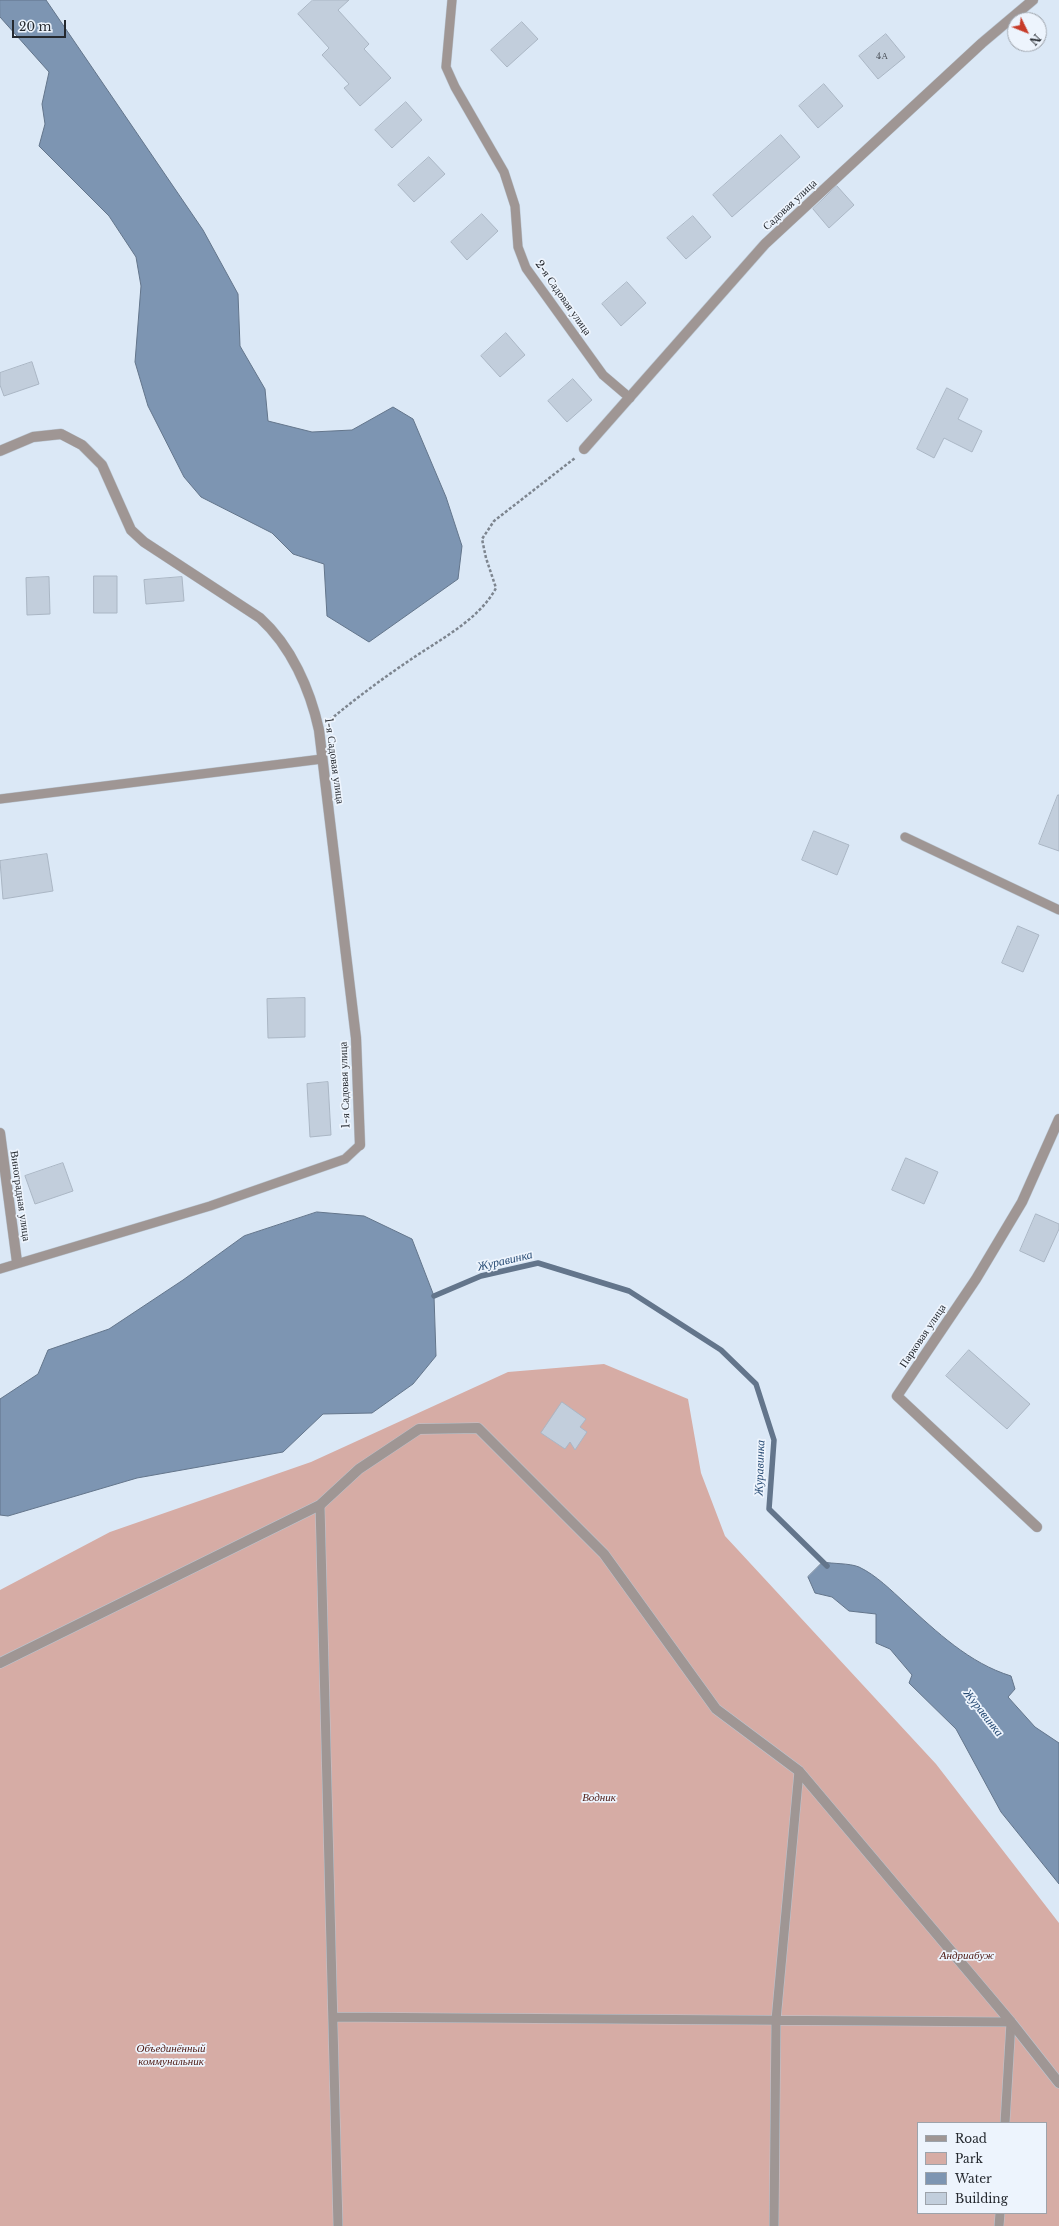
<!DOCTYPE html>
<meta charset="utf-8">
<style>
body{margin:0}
#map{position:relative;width:1059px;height:2226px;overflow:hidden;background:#dbe8f6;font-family:"Libre Baskerville",serif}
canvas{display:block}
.legend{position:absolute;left:917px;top:2122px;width:130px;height:92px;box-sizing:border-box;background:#edf4fd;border:1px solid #9da3ab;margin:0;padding:5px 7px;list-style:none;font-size:12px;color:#25292f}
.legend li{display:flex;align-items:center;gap:8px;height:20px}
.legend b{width:20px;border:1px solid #9da3ab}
.north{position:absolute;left:1007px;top:12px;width:40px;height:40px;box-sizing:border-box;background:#edf4fd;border:1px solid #9da3ab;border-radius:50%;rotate:133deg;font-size:11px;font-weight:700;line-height:16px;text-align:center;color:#25292f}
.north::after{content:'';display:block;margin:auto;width:14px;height:18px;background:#c73b29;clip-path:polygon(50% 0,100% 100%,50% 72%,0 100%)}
.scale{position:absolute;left:12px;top:20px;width:54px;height:18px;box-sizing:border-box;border:2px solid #25292f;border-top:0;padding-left:5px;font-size:12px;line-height:14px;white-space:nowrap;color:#25292f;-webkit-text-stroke:3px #edf4fd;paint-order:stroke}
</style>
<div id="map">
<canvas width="1059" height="2226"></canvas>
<ul class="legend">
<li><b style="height:5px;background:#9f9694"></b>Road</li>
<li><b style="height:11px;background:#d6aca5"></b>Park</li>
<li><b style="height:11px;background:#7d95b2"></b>Water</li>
<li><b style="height:11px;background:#c2cedc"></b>Building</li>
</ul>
<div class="north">N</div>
<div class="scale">20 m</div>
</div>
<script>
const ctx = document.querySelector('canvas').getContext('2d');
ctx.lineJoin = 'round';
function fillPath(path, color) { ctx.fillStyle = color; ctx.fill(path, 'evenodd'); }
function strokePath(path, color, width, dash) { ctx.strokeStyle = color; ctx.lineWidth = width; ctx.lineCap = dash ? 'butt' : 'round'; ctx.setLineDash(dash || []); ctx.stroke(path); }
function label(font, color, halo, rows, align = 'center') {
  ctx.font = font + ' "Libre Baskerville",serif'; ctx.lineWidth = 3.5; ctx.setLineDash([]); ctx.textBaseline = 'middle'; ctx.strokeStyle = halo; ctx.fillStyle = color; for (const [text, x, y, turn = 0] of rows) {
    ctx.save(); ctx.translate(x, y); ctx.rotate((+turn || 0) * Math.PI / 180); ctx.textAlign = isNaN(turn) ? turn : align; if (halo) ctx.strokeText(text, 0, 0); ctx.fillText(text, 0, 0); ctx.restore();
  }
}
fillPath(new Path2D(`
 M604 1364 688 1399 701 1473 725 1536 936 1764 1059 1923V2226H0V1590L110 1532 311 1462 508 1372ZM918 2123H1046V2213H918Z`), '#d6aca5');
const water = new Path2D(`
 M0 0H46L203 230 238 294 240 346 265 389 268 421 312 432 352 430 393 407 413 419 446 497 462 546 458 579 369 642 327 616 324 564 293 554 272 533 201 497 184 477 148 406 135 362 141 286 136 257 109 216 39 146 45 124 42 104 49 72 0 17Z
 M317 1212 364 1216 412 1239 434 1296 436 1356 413 1384 372 1413 323 1414 283 1452 137 1478 8 1516 0 1515V1399L38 1374 48 1350 109 1329 183 1280 244 1236Z
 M823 1562C833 1564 849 1563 859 1567 876 1575 892 1591 905 1603 937 1632 969 1663 1011 1676L1015 1689 1008 1697 1035 1727 1059 1743V1884L1001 1812 956 1729 909 1683 912 1675 890 1649 876 1643V1614L849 1611 832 1597 815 1593 808 1577Z`);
fillPath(water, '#7d95b2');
strokePath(water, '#63758b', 1);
strokePath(new Path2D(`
 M434 1296 481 1276 538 1263 629 1291 721 1350 756 1384 774 1440 769 1509 827 1566`), '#63758b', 5.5);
const building = new Path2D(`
 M313 0H349L338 10 369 44 364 49 391 78 360 106 344 88 349 84 322 55 329 48 298 14Z
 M522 22 538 39 507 67 491 50Z
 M886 34 905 57 878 79 859 56Z
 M824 84 843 106 818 128 799 106Z
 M406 102 422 120 392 148 375 130Z
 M781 135 800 157 732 217 713 195Z
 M429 157 445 174 414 202 398 185Z
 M837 186 854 205 829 228 813 209Z
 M482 214 498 231 467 260 451 242Z
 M693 216 711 237 686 259 667 238Z
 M627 282 646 303 621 326 602 304Z
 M506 333 525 355 500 377 481 356Z
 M32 362 39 384 4 396 0 385V373Z
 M573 379 592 400 567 422 548 401Z
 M947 388 968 399 958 419 982 431 972 452 944 438 934 458 917 449Z
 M94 576H117V613H94Z
 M49 577 50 614 27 615 26 578Z
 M182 577 184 601 146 604 144 580Z
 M1058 795H1059V851L1039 844Z
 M814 831 849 845 837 875 802 860Z
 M47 854 53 891 3 899 0 861Z
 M1018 926 1039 935 1023 972 1002 963Z
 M305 998V1037L268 1038 267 999Z
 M328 1082 331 1135 310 1137 307 1084Z
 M906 1158 938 1172 924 1204 892 1190Z
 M63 1163 73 1191 35 1204 25 1176Z
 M1036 1214 1059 1224V1229L1044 1262 1020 1251Z
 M969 1350 1030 1404 1007 1429 946 1376Z
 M562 1402 586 1419 580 1427 587 1432 575 1450 570 1442 565 1449 541 1433Z`);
fillPath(building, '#c2cedc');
strokePath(building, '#aab6c4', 1);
const lane = new Path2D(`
 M452 0 446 67 455 87 504 172 515 206 518 247 526 268 603 375 630 398
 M0 799 322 759
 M905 837 1059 910
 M0 1269 210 1206 345 1159 360 1145
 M320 1505 338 2226
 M333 2017 1011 2022 1005 2123
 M774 2226 776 2020 799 1771
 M999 2226 1000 2213`);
const street = new Path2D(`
 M584 449 765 244 982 43 1033 0
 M0 451 33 437 61 434 82 445 102 465 131 530 144 542 260 618C291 646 310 689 319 730L356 1038 360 1145
 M0 1133 17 1262
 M1037 1527 897 1396 976 1279 1022 1202 1059 1119
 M0 1663 320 1505 359 1469 419 1429 478 1428 604 1554 716 1709 799 1771 1011 2022 1059 2083`);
strokePath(lane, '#bac6d2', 10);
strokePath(street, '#bac6d2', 11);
strokePath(new Path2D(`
 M330 720C356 698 382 679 410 660 439 640 479 620 496 588L486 558 482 539 494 521 575 458`), '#7d858f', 2.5, [3, 2]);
strokePath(lane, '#9f9694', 9);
strokePath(street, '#9f9694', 10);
label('9px', '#4c525a', null, [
 ["4А",882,56]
]);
label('11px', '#25292f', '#edf4fd', [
 ["Садовая улица",790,205,-43],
 ["2-я Садовая улица",563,298,55],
 ["1-я Садовая улица",334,761,82],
 ["1-я Садовая улица",345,1085,-92],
 ["Виноградная улица",20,1196,82],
 ["Парковая улица",923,1336,-56]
]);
label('italic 11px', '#4c1710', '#edf4fd', [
 ["Водник",599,1798],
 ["Андриабуж",967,1956],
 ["Объединённый",171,2049],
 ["коммунальник",171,2062]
]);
label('italic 12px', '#284c75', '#edf4fd', [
 ["Журавинка",505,1261,-13],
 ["Журавинка",760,1468,-88],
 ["Журавинка",983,1713,52]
]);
</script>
